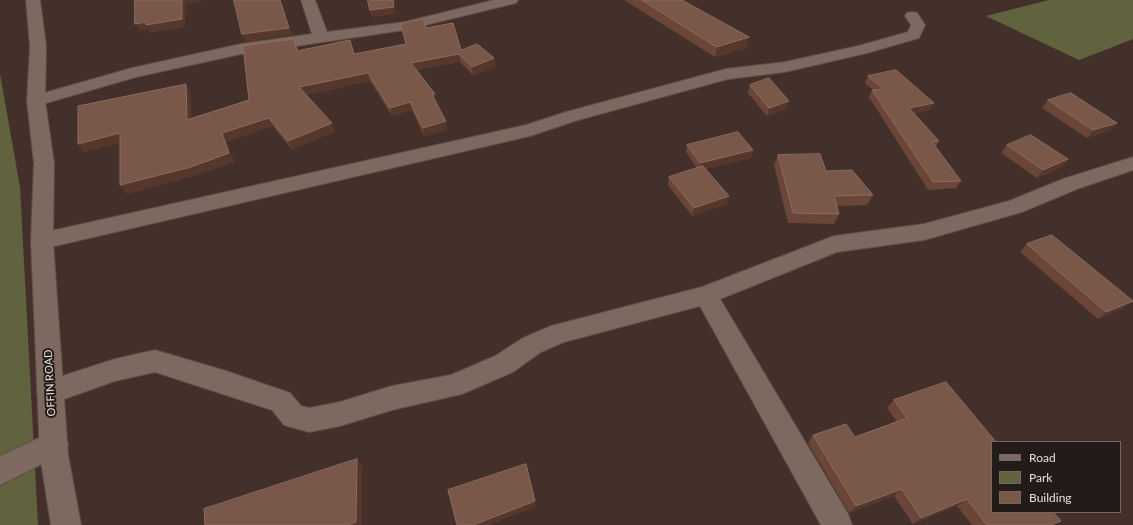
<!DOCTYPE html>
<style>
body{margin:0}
#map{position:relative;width:1133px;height:525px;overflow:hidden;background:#43302a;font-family:Lato,sans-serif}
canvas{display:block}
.legend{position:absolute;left:991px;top:441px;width:130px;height:72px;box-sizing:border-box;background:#231b18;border:1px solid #726965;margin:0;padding:5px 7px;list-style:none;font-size:12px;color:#e9ddd8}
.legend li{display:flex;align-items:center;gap:8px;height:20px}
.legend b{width:20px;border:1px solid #726965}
</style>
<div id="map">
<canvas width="1133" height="525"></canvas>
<ul class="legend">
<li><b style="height:5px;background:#7e6961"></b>Road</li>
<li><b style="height:11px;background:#60633e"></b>Park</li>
<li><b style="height:11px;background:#795749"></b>Building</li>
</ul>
</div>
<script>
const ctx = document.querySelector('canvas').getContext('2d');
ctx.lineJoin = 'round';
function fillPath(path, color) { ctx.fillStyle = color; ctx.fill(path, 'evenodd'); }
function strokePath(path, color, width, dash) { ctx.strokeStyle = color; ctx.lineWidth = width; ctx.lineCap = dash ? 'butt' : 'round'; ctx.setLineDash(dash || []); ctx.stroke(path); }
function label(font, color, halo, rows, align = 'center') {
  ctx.font = font + ' Lato,sans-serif'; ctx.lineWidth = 4; ctx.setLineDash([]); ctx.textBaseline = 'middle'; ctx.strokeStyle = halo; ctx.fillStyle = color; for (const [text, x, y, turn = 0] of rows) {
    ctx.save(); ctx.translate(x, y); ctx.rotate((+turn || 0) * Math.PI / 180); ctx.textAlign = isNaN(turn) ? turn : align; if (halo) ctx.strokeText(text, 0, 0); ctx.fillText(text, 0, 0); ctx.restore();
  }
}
fillPath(new Path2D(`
 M1049 0H1133V39L1079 60 986 16Z
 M0 74 20 187 38 525H0Z`), '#60633e');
const minor = new Path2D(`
 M301 0H315L327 32 405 22 494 0H518L516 3 405 30 241 54 136 77 36 106 30 105 27 101 30 97 132 68 241 44 312 34Z
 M912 12 917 13 925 25 919 38 867 53 785 72 728 79 578 120 530 136 42 249 34 247 31 241 34 235 42 233 526 125 566 112 726 69 785 62 858 46 908 32 911 25 905 16 907 13Z
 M1133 157V170L1077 189 1022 212 924 240 837 252 720 299 848 514 852 525H821L700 306 564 342 541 352 513 372 462 394 392 410 340 426 309 432 284 425 272 410 155 372 115 381 50 404 41 400 37 392 41 384 50 380 115 359 155 350 226 371 290 393 301 406 309 408 340 402 392 386 451 375 495 356 523 338 551 326 702 287 834 236 924 224 1009 201 1063 179Z
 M54 431 64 435 68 444 64 453 0 485V456Z`);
const tertiary = new Path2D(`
 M26 0H40L46 46 45 101 54 163 53 241 68 455 81 525H51L40 455 31 241 34 163 27 101 30 46Z`);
strokePath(minor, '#5f4f49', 2);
strokePath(tertiary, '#5f4f49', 2);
fillPath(minor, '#7e6961');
fillPath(tertiary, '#7e6961');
fillPath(new Path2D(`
 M624 0H682L749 37 746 48 715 57Z
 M401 24 426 28 461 50 494 58 495 67 473 75 460 62 417 70 436 102 447 130 424 136 412 110 392 116 370 81 306 95 335 131 292 150 273 126 226 142 234 162 196 175 127 194 120 185V143L84 152 78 144 190 92 191 118 249 100 297 47 298 51 354 54 406 44Z
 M868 76 934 103 930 110 914 114 939 141 936 147 961 181 956 188 928 190 869 97 872 90H873L865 83Z
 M750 85 786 109 767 116 748 93Z
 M1048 100 1117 123 1111 130 1087 138 1042 108Z
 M687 145 753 150 751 158 705 169 727 204 692 216 668 185 669 177 697 168 686 152Z
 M1007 145 1068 159 1062 167 1037 178 1001 153Z
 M778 155 826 171 873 195 867 205 837 206 839 214 834 224 788 223 774 165Z
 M1027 244 1124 308 1098 319 1020 252Z
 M894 400 1061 521 1053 525H972L957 506 913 524 894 496 849 513 808 443 813 435 855 437 897 422 887 408Z`), '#6b4638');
fillPath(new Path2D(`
 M182 0H206L186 4 185 27 150 33 148 30 139 31 135 24 146 22Z
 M280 0 292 35 246 42 242 34Z
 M394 7 396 14 372 17 370 10Z
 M749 37 746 48 715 57 717 47Z
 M459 54 460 62 413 71 411 63Z
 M494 58 495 67 473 75 472 67Z
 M368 73 370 81 303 96 299 87Z
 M186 84 190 92 191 128 187 120Z
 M435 94 436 102 434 103 432 95Z
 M789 101 786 109 767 116 769 108Z
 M410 102 412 110 392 116 390 108Z
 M934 103 930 110 906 116 909 108Z
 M269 118 273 126 226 142 234 162 196 175 127 194 120 185 222 133Z
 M446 121 447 130 424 136 423 128Z
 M332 123 335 131 292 150 288 141Z
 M1117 123 1111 130 1087 138 1093 130Z
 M120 133 126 142 84 152 78 144Z
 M753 150 751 158 699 171 700 163Z
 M1068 159 1062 167 1037 178 1043 170Z
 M729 196 727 204 692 216 694 208Z
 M1133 301 1124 308 1098 319 1106 312Z
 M357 459 362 467V525H349Z
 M902 489 894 496 849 513 856 506Z
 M967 499 957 506 913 524 921 518Z
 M535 501 536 507 488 525H473Z`), '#56372b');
const building = new Path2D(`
 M135 0H182V19L146 25V22L135 24Z
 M234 0H280L289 28 242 34Z
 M368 0H393L394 7 370 10Z
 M642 0H682L749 37 717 47Z
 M423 19 426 28 453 23 461 50 477 44 494 58 472 67 459 54 411 63 435 94 432 95 446 121 423 128 410 102 390 108 368 73 299 87 332 123 288 141 269 118 222 133 229 153 191 167 120 185V133L78 144V106L186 84 187 120 249 100 243 46 294 39 297 51 350 40 354 54 406 44 401 24Z
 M896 70 934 103 909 108 939 141 932 142 961 181 933 182 872 90 883 89 868 76Z
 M769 78 789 101 769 108 750 85Z
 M1071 93 1117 123 1093 130 1048 100Z
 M738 132 753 150 700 163 687 145Z
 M1031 135 1068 159 1043 170 1007 145Z
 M820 154 826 171 852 170 873 195 834 196 839 214 793 213 778 155Z
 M703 166 729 196 694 208 669 177Z
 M1052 235 1133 301 1106 312 1027 244Z
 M946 382 996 442H992V512H1053L1061 521 1051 525H987L967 499 921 518 902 489 856 506 813 435 846 424 855 437 907 418 894 400Z
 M357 459 356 522 349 525H205L204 509Z
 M526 464 535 501 473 525H457L448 490Z`);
fillPath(building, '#795749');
strokePath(building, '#8a6c60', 1);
label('11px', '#e9ddd8', '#231b18', [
 ["OFFIN ROAD",50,383,-93]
]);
</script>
